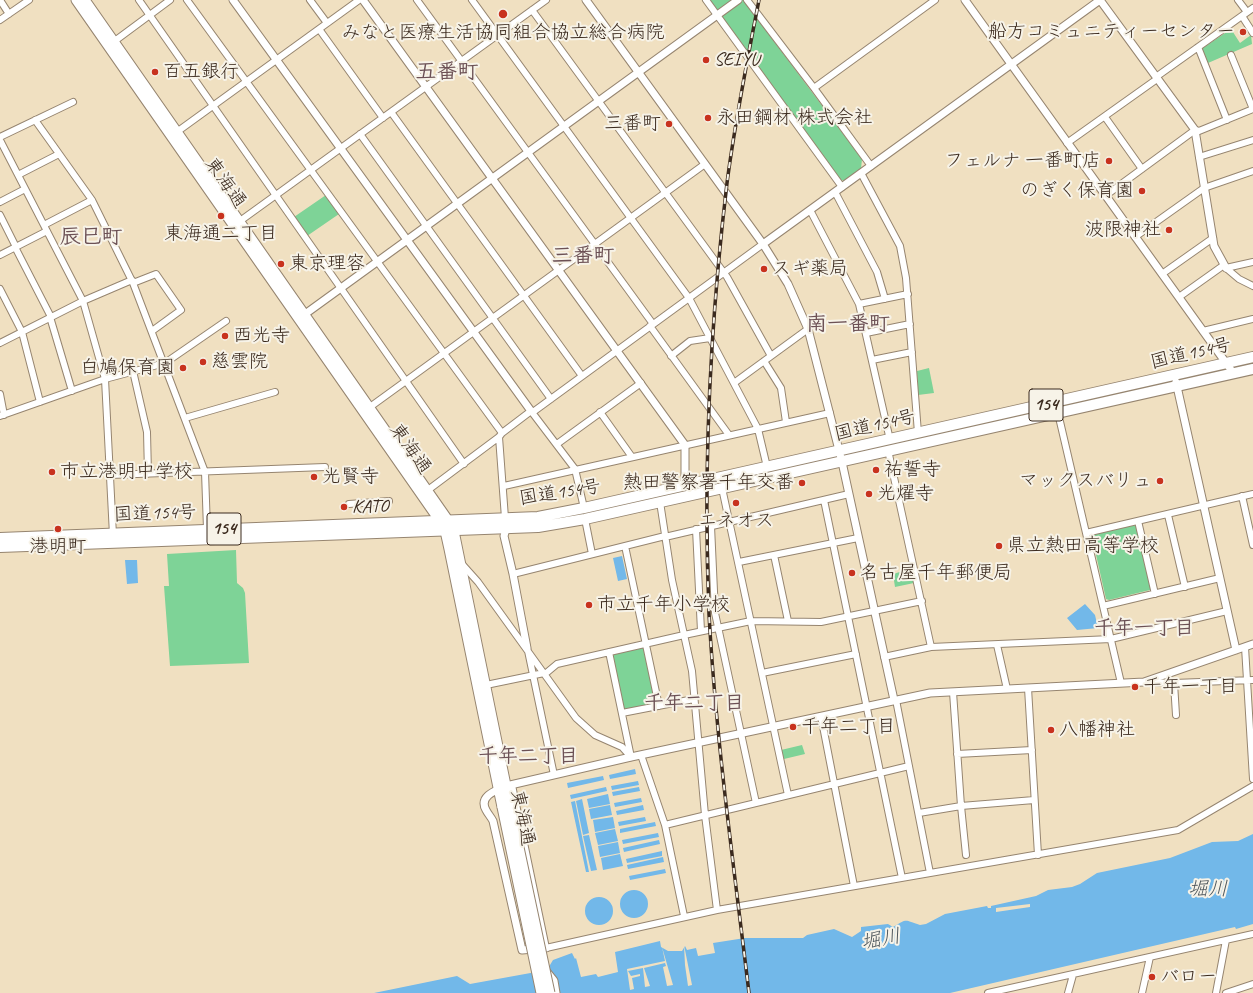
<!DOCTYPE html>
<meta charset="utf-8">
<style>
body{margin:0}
canvas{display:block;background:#f0e0c1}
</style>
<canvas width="1253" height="993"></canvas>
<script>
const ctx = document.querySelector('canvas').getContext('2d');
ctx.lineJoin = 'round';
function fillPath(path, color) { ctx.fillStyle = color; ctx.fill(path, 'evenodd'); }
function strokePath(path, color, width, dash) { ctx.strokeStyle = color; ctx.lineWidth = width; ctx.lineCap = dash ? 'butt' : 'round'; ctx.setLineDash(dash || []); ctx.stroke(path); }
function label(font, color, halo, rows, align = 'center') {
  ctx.font = font + ' Caveat,"Klee One",sans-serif'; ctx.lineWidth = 4; ctx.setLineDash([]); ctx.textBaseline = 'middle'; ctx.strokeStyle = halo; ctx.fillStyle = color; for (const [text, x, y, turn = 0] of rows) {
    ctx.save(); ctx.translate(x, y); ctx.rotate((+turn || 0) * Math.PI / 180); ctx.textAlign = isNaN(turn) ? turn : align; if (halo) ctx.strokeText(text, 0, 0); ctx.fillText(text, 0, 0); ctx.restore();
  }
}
fillPath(new Path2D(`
 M710 0H743L862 159 861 169 844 181 839 179Z
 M1231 29 1240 43 1251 35 1252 44 1208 63 1205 62 1201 51 1203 48Z
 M326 195 339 214 307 236 294 217Z
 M929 368 934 393 918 395 917 371Z
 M1135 525 1137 527 1151 588 1150 590 1109 600 1106 599 1092 537 1094 534Z
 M236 550 237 583 243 588 245 593 249 663 170 666 164 586H169L167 554Z
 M910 569 914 583 895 587 893 574Z
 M643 648 645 649 656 701 654 704 626 710 624 708 613 657 614 654Z
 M802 745 805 754 784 759 781 750Z`), '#7ed397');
fillPath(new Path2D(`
 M622 556 627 579 618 581 613 558Z
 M125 560H137L138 583 127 584Z
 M1085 604 1095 615 1098 628 1077 630 1067 618Z
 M635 769 636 774 610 779 609 775Z
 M603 776 604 780 568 788 567 783Z
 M638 781 639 785 612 790 611 786Z
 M606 787 607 791 571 799 570 795Z
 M639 787 640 791 613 796 612 792Z
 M608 794 610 804 589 808 587 799Z
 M641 798 642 802 615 807 614 803Z
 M582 799 589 833 583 835 576 801Z
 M575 801 589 872H586L571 802Z
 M610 805 612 815 591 819 589 809Z
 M643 805 644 810 617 815 616 811Z
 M613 817 615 828 595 832 593 820Z
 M645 817 646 821 619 826 618 822Z
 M655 822 656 826 620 833V829Z
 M615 829 618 841 598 845 595 833Z
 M658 833 659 837 623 844 622 840Z
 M1253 834V924L1236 929 1235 927 950 993H374L457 976 470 984 547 970 553 960 572 953 575 959 576 958 581 977 596 974 598 977 618 972 615 952 660 941 661 947 668 951H682L685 946 687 950 696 948 698 956 715 953 713 943 745 938H803L807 935 834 929 852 937 861 931V927L888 924 893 927C908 918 904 920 920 925L926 924 945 914 987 906 988 908H991V906L1036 896 1048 890 1072 887 1080 884 1097 873 1170 858 1212 842 1238 841Z
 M589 835 597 870 591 871 583 836Z
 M659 840 660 844 624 852 623 848Z
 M618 842 620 853 600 857 598 846Z
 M662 851V856L627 863 626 859Z
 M620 854 623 866 603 870 601 858Z
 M663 857 664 862 628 869 627 865Z
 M665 869 666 873 630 880 629 876Z
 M620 904a14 14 0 1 1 28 0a14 14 0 1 1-28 0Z
 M585 911a14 14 0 1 1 28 0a14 14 0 1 1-28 0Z`), '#72b8e9');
fillPath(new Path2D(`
 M1030 904V907L996 912V908Z
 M684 945 692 985 688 986 685 965Z
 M662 947 673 985 667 986 663 967 666 966 665 963 644 968 650 986 645 987 643 968 628 971 631 976 640 974V976L632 978 634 989 630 990 627 969 665 961Z`), '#f0e0c1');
const minor = new Path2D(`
 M0 0 9 14
 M139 0 464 464
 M187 0 502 433
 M310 0 327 23
 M417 0 653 324
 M472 0 689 298 758 429 767 467
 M706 0 842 187
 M747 0 814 88 871 166
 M1238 0 1247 12
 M532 10 727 277 771 356
 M1242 16 1253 33
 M0 20 29 0
 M319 29 383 118
 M112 43 170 0
 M1198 47 1227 120
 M1231 55 1253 109
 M1156 77 1253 8
 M814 88 935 0
 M391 112 582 376
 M1105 117 1142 169
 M35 120 92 200 133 283 205 472 207 529
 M174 134 359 0
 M360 134 551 399
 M0 137 73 102
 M0 140 83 301 105 379 113 535
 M1067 143 1157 79
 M1199 157 1253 140
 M861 173 900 246 906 278 918 433
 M18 175 59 154
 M835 192 877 272 885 299
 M1105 196 1195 130 1199 131 1253 109
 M0 202 25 189
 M810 210 859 304 890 440
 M0 215 16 247
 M240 221 546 0
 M44 225 92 200
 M1135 237 1204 188 1253 171
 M15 247 51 317
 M0 255 47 231
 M1226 268 1239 279 1253 286
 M1226 268 1253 262
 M1162 274 1213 238
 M133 283 156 274 181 310 152 331
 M0 289 22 332
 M1179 297 1224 265
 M859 304 908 294
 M50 317 72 391
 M650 326 729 435
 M1203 331 1253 319
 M22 332 40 402
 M866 333 910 324
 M0 343 83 301 132 280
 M671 356 690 341 710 338
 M872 360 912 352
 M764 361 781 388 786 422
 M133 371 147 432 148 474
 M734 383 808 329
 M0 394 4 415
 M370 407 705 164
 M533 412 763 244
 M600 412 632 457
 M1058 413 1121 683
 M0 416 105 379 165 363 226 321
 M185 418 275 392
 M499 437 505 518
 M557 444 641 383
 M888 450 931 647
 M110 475 325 467
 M504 486 830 413
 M722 488 788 795
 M428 490 499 437 502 433 531 411 575 469 584 508
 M1242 496 1253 545
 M824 500 902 878
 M660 502 672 580 692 671 705 815 717 910
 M349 504 389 501
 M1168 515 1185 587
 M585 519 592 554
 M1138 521 1155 594
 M711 526 715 613 756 803
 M696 529 701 631
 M1086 533 1253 494
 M665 537 849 494
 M625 546 659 706
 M774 555 788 621
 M739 562 858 538
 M461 563 478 582 576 718 595 735 622 747 631 757
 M513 574 665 536
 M1103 606 1220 578
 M997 645 1007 689
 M1245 647 1253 779
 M528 651 554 775
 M609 652 631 757
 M884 657 931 647 1111 639 1227 611
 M762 673 856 654
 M545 674 557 664 684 635 751 621 821 622 922 601
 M1147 682 1174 683 1253 680
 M1174 683 1176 715
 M486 685 544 673
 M1028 688 1038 855
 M953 692 961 806 966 855
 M896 700 930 873
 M622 713 694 699
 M821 716 854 886
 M957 754 1032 750
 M641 755 665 825 684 916
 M512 785 546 948 717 910 1178 830 1253 786
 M919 813 961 806 1034 800
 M665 825 909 766
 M988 993 1253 934
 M1068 993 1073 975
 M1142 993 1150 957
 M1216 993 1226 940
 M1226 993 1253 984`);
const tertiary = new Path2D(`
 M233 0 531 411
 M363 0 685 445V486
 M586 0 763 244 788 284 808 329 842 462 894 700
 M965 0 1234 374
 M1100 0 1195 130 1214 246 1226 268
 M763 244 1100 0
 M301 317 738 0
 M1176 382 1236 650
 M506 529 504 536 513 574 527 648
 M546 948 522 950 493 821C491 817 488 814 486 810 478 796 497 790 506 786L631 757 930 693 1144 682 1253 644`);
const primary = new Path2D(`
 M76 0 439 520 445 531 449 549 502 807
 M85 0 448 520 454 531 510 805
 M545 971 553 981 555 993`);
const trunk = new Path2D(`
 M0 538 538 517 584 508 1253 357
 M0 547 538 527 585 519 1253 369`);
strokePath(minor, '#968570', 8);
strokePath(tertiary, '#968570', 9);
strokePath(primary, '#968570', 11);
strokePath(trunk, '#968570', 12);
strokePath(minor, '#fff', 6);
strokePath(tertiary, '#fff', 7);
strokePath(primary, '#fff', 9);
strokePath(trunk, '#fff', 10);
const rail = new Path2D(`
 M749 993C734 867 716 741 709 614 703 470 710 325 727 183 735 121 747 61 759 0`);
strokePath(rail, '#3b2a1e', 3.5);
strokePath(rail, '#f7f3e8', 2, [6]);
const primaryBridge = new Path2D(`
 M510 805 550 993
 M502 807 541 993`);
strokePath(primaryBridge, '#968570', 11, []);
strokePath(primaryBridge, '#fff', 9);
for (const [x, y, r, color] of [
 [503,14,5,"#c8321e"],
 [1243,32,4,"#c8321e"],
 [706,60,4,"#c8321e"],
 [155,72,4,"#c8321e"],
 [708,118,4,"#c8321e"],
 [669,124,4,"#c8321e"],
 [1109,161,4,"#c8321e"],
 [1142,191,4,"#c8321e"],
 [221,216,4,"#c8321e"],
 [1169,230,4,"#c8321e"],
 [281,264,4,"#c8321e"],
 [764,269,4,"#c8321e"],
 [225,336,4,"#c8321e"],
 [203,362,4,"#c8321e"],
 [183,368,4,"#c8321e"],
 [876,470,4,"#c8321e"],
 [52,472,4,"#c8321e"],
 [314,477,4,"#c8321e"],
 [1160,481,4,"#c8321e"],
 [802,483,4,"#c8321e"],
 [869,494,4,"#c8321e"],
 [736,503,4,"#c8321e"],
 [344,507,4,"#c8321e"],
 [58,529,4,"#c8321e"],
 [999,546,4,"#c8321e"],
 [852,573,4,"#c8321e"],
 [589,605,4,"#c8321e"],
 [1135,687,4,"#c8321e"],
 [793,727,4,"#c8321e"],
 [1051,730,4,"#c8321e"],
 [1152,977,4,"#c8321e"]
]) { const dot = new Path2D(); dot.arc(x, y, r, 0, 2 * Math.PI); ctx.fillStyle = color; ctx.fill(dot); strokePath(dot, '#f7f3e8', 1.5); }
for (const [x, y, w] of [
 [1046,405,34],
 [224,529,34]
]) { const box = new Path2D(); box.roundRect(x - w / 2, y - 16, w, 32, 3); ctx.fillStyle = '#f7f3e8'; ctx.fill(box); strokePath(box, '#3b2a1e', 1); }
label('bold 18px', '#3b2a1e', null, [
 ["154",1046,405],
 ["154",224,529]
]);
label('19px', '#3b2a1e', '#f7f3e8', [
 ["船方コミュニティーセンター",1235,32,"right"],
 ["みなと医療生活協同組合協立総合病院",503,33,"center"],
 ["SEIYU",714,60],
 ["百五銀行",163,72],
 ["永田鋼材 株式会社",716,118],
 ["三番町",661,124,"right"],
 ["フェルナ 一番町店",1101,161,"right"],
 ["のぎく保育園",1134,191,"right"],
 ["波限神社",1161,230,"right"],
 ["東海通二丁目",221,234,"center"],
 ["東京理容",289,264],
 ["スギ薬局",772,269],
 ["西光寺",233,336],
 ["慈雲院",211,362],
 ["白鳩保育園",175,368,"right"],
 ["祐誓寺",884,470],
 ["市立港明中学校",60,472],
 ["光賢寺",322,477],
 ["マックスバリュ",1152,481,"right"],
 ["熱田警察署千年交番",794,483,"right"],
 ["光燿寺",877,494],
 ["KATO",352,507],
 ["エネオス",736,521,"center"],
 ["県立熱田高等学校",1007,546],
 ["港明町",58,547,"center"],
 ["名古屋千年郵便局",860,573],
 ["市立千年小学校",597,605],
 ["千年一丁目",1143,687],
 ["千年二丁目",801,727],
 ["八幡神社",1059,730],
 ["バロー",1160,977]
], 'left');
label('19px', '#3b2a1e', '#f7f3e8', [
 ["東海通",225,183,55],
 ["国道154号",1191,354,-13],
 ["国道154号",875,426,-13],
 ["東海通",410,449,55],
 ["国道154号",560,493,-9],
 ["国道154号",155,514,-2],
 ["東海通",522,818,78]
]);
label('bold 20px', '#6c5155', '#f7f3e8', [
 ["千年一丁目",1144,629],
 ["千年二丁目",694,704],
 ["千年二丁目",528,757]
]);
label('italic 20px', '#4c555b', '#f7f3e8', [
 ["堀川",1208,890],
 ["堀川",881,940,-11]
]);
label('bold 21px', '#6c5155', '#f7f3e8', [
 ["五番町",447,72],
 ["辰巳町",91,237],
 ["三番町",583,256],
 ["南一番町",848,324]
]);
</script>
